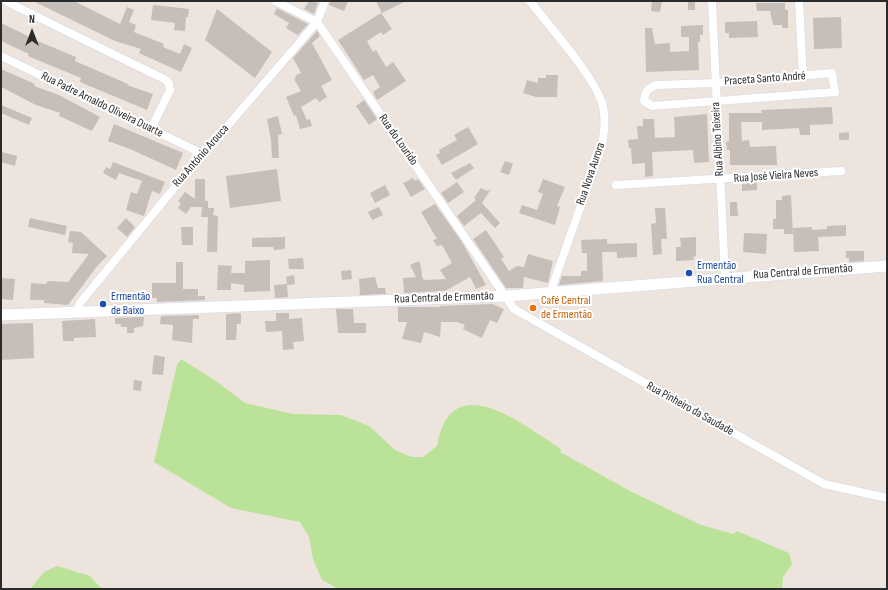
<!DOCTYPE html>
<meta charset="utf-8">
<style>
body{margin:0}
#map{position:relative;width:888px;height:590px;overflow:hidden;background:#ede4dd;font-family:"Sofia Sans Condensed",sans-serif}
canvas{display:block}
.frame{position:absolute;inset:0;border:2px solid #2b2b2b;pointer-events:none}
.north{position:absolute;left:12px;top:12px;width:40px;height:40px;-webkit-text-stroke:3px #fff;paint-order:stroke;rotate:0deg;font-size:11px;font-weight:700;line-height:16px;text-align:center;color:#2b2b2b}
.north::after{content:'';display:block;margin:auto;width:14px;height:18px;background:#2b2b2b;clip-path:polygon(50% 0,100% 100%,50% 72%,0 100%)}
</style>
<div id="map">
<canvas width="888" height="590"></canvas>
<div class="frame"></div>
<div class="north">N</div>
</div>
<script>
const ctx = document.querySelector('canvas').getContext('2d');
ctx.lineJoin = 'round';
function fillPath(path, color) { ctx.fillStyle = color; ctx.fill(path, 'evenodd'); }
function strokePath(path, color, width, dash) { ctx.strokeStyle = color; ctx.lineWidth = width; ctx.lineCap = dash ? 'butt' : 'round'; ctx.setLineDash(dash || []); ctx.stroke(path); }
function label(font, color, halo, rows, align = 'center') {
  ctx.font = font + ' "Sofia Sans Condensed",sans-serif'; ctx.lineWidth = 4; ctx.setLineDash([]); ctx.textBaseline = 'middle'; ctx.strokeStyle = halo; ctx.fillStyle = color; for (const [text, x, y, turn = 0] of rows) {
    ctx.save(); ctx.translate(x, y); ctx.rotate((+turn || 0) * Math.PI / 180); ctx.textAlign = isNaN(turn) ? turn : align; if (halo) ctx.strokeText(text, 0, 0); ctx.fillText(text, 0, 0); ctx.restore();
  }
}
fillPath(new Path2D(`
 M181 359 213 379 245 403 293 414 341 415 369 426 395 450 412 457H423L437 446C451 365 523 425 561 449L560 452 632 492 701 525 733 534 737 531 789 553 792 564 783 577 782 589H338L322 580 313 559 309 537 300 522 231 508 154 462 177 365Z
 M57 566 90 576 102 589H30L44 572Z`), '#bae399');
fillPath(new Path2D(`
 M33 1H74L120 24 127 7 134 10 129 22 136 25 134 32 164 44 163 47 180 54 184 44 192 48 181 72 139 53 141 49 115 41Z
 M309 1 318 3 314 14 304 9Z
 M330 1H348L344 11 329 5Z
 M376 1H406L382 13Z
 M652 1H662L660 12 651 11Z
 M688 1H695V10H688Z
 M756 3H785V10H788V28H782V25H773L770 11H757Z
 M153 5 189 9 188 17H186L185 31 174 30 175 23 151 20Z
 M277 8 308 24 298 35 286 28 289 23 274 14Z
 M217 9 272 52 255 78 205 40Z
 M381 13 392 29 383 35 381 32 367 41 373 52 376 50 386 67 393 62 406 81 377 100 373 92 380 87 373 75 364 80 338 40Z
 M841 17 842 48 814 49 813 18Z
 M757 21 758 37 729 38V33H725V22Z
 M1 23 28 36V37L76 57 75 61 128 84 127 85 153 94 147 110 80 82 81 78 28 56 29 54 1 41Z
 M703 25V35H700V42H698L699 70 646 72 645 28H652L655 44 670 43V52L689 51V37H681V26Z
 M317 31 320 36 312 43 332 80 321 86 327 97 319 102 316 98 301 107 307 120 310 119 312 126 300 129 296 115 294 116 286 97 301 91 294 79 296 78 295 76 301 73 293 58Z
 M1 69 35 84 34 86 59 95 100 117 92 131 59 116 60 113 36 105 1 87Z
 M546 75H558L557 97H536L523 93 527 80 538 83V78H546Z
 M364 100 377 119 369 125 356 106Z
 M1 105 32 118 29 125 1 113Z
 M832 107 833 124 810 125V135H800L799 128 762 130V122H741L742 141 749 140 750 147 776 146 777 165H730V150H727L726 142 729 141V113H762L761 110Z
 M707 114 709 162 694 163 693 150 652 152 653 176 645 177V163L632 164 631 148H629L628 140 638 139 637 126H643V119H654L655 138 675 137 674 117Z
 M278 116 282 134 278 135 279 158H272L271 140 267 119Z
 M114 124 183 153 176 170 130 149 108 141Z
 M468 127 478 144 442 165 436 155 440 153 439 150 457 140 454 135Z
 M849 132V140H839V133Z
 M2 152 17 156 15 166 1 162Z
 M505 161 513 164 509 175 500 172Z
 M113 162 165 182 160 194 152 191 144 216 126 210 131 192 137 194 142 181 119 173 116 180 103 173 106 167 110 169Z
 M470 163 474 168 456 180 451 173Z
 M277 169 281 201 230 208 226 176Z
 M413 178 415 181 418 179 425 189 411 197 403 183Z
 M195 179H205V201H208V208H214L213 215 218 216 217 252H207L208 217H201L202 207H191L186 214 178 208 181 204 178 201 185 192 195 199Z
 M543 179 565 187 557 206 560 207 555 225 519 213 522 205 537 210 543 194 538 192Z
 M457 182 464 192 448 203 441 193Z
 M757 183V190L742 191V184Z
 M385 185 390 195 375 203 370 193Z
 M481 188 487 191 491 189 482 203 500 223 495 228 481 213 464 226 457 216 476 200 474 198Z
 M791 195 793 234H784V229H773V219H776V200H782V196Z
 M730 202H737L738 216H730Z
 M435 204 462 242 486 285 476 289 470 277 445 291 404 293 403 278 416 277 410 265 419 261 421 267 422 277 424 280 446 279 440 270 452 263 442 245 437 246 433 240 437 239 421 212Z
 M379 207 383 215 372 220 368 212Z
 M655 208H665L667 239H661L662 254 653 255 651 224 656 223Z
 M30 218 67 226 65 235 28 227Z
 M126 218 135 227 127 237 117 228Z
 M846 225V236L818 237 819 251 794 252 793 228 812 227V230L827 229V226Z
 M181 227H193V245H182Z
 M486 230 504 257 501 259 509 271 517 266 524 267 528 254 553 261 548 283 524 277 523 288H506L473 239Z
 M70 231 81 232 107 256 98 265 68 305 44 303V300H30L31 283 46 284 48 281 68 282 89 254 72 253 73 243 68 242Z
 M744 233 767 234 766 254 743 252Z
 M285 237V249L274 250 273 247H252V238Z
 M696 237V256L693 257 694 260 676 261V247H681L680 238Z
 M607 239V244L637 243V257L617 258V252H602L603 281 559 285 562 276H581V271H587V253H582L581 240Z
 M846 251H864V261L849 262V258H846Z
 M303 258 304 269H289L288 259Z
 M270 260V291L244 292V285L231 283V290H217L218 265 232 266 231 273H245V261Z
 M176 262H183V289H198V296H205V300L157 302V298H152V283H176Z
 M351 270 352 279 342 280 341 271Z
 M294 275 295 284 287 285 288 297 275 298 274 285 287 284 286 277Z
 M375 277 378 288H385L386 294 360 295 359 279Z
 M1 278 15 279 13 300 1 299Z
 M492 304 504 309 497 323 490 320 482 338 463 329 465 325 457 322H441L440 337 424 332 421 343 402 339 407 322H398V307H440V306Z
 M336 309H353L354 323H366V333H338Z
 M241 313V324H237L236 340H226V314Z
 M276 313H289V319L302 318 304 341 293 342 294 349 283 350 282 331 266 332 265 321H276Z
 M199 315V319H193L192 343 172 340 173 325 160 324 161 316Z
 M144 317 143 326 134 328V333H127V327H121V324H115V318Z
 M95 319 96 337 74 338V341H63L62 321Z
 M30 323H33L34 358 1 360V324Z
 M154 355 165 357 163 375 152 374Z
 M134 380 142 381 141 391 133 390Z`), '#c5beb9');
const minor = new Path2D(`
 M5 1 166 80 169 84 170 90 151 129
 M275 1 317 22 514 309 824 484 887 498
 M530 1C549 26 596 78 603 106 606 120 604 132 602 146L550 293
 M712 1 725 278
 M799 1 803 76
 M1 56 203 154
 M832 73 835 92 652 106 644 101C645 92 647 89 656 85L716 83Z
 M616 185 841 171
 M77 312 80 303 180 181 317 22 325 1`);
const tertiary = new Path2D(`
 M1 315 507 296 887 266`);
strokePath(minor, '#d2d7e4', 9);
strokePath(tertiary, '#d2d7e4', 12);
strokePath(minor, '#fff', 8);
strokePath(tertiary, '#fff', 11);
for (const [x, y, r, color] of [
 [689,273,4,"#1a4fb4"],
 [103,304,4,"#1a4fb4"],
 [533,308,4,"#e8710a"]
]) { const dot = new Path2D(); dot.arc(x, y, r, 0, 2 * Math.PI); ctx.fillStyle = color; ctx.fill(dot); strokePath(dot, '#fff', 1.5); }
label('12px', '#2b2b2b', '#fff', [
 ["Praceta Santo André",765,79,-4],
 ["Rua Padre Arnaldo Oliveira Duarte",102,105,26],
 ["Rua Albino Teixeira",718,139,-93],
 ["Rua do Lourido",398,140,55],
 ["Rua António Arouca",201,156,-49],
 ["Rua Nova Aurora",591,174,-71],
 ["Rua José Vieira Neves",776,176,-4],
 ["Rua Central de Ermentão",803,272,-4],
 ["Rua Central de Ermentão",444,298,-2],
 ["Rua Pinheiro da Saudade",690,409,29]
]);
label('12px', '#164399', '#fff', [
 ["Ermentão",697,266],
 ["Rua Central",697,280],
 ["Ermentão",111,297],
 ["de Baixo",111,311]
], 'left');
label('12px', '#c56008', '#fff', [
 ["Café Central",541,301],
 ["de Ermentão",541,315]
], 'left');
</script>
